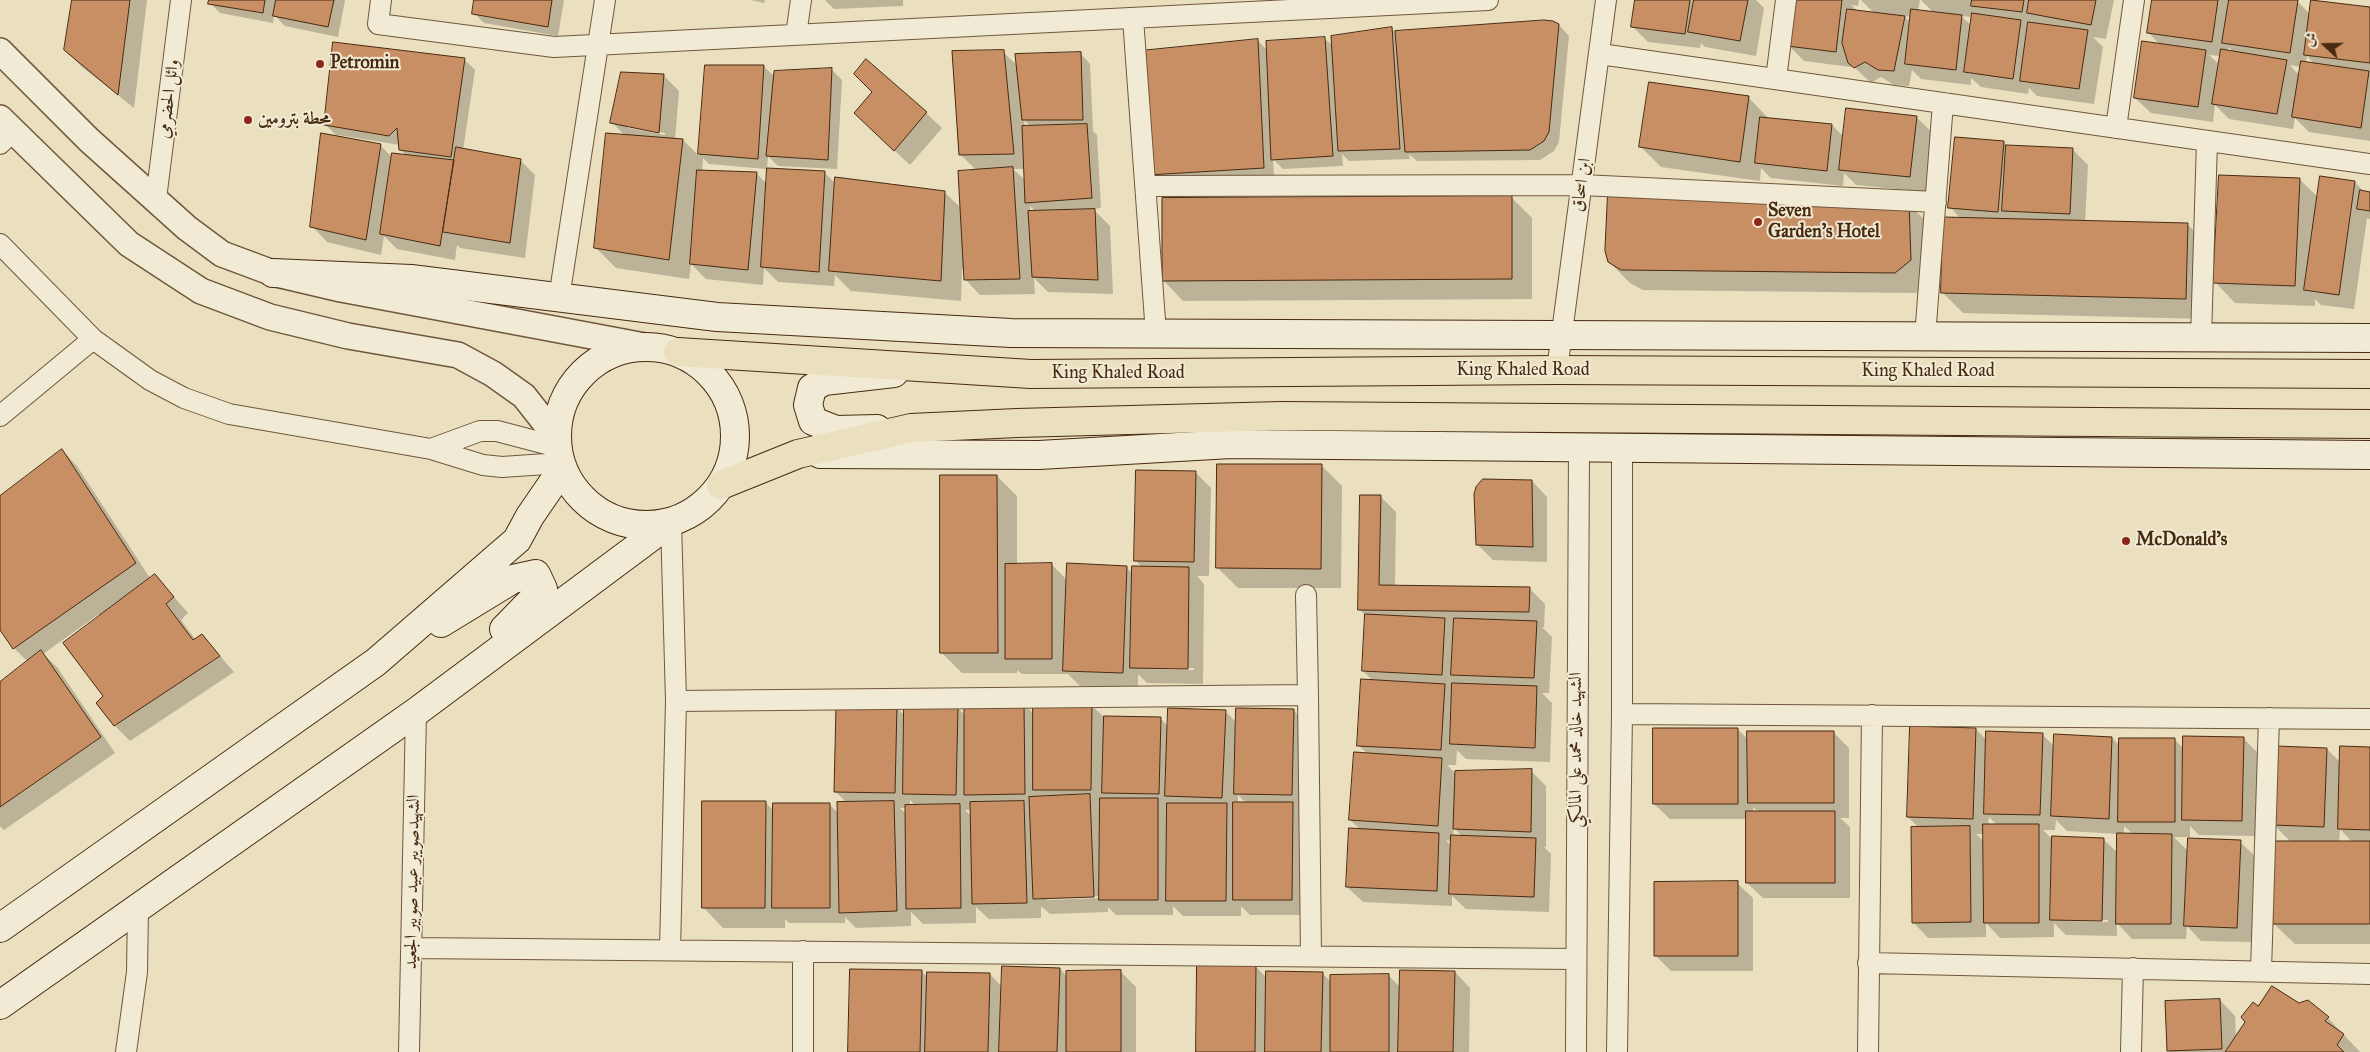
<!DOCTYPE html>
<meta charset="utf-8">
<style>
body{margin:0}
#map{position:relative;width:2370px;height:1052px;overflow:hidden;background:#eadfbe;font-family:"IM FELL Great Primer",Amiri,serif}
canvas{display:block}
.north{position:absolute;left:2300px;top:20px;width:50px;height:50px;-webkit-text-stroke:4px #f1ead5;paint-order:stroke;rotate:291deg;font-size:14px;font-weight:700;line-height:20px;text-align:center;color:#472a10}
.north::after{content:'';display:block;margin:auto;width:18px;height:22px;background:#472a10;clip-path:polygon(50% 0,100% 100%,50% 72%,0 100%)}
</style>
<div id="map">
<canvas width="2370" height="1052"></canvas>
<div class="north">ش</div>
</div>
<script>
const ctx = document.querySelector('canvas').getContext('2d');
ctx.lineJoin = 'round';
function fillPath(path, color) { ctx.fillStyle = color; ctx.fill(path, 'evenodd'); }
function strokePath(path, color, width, dash) { ctx.strokeStyle = color; ctx.lineWidth = width; ctx.lineCap = dash ? 'butt' : 'round'; ctx.setLineDash(dash || []); ctx.stroke(path); }
function label(font, color, halo, rows, align = 'center') {
  ctx.font = font + ' "IM FELL Great Primer",Amiri,serif'; ctx.lineWidth = 4; ctx.setLineDash([]); ctx.textBaseline = 'middle'; ctx.strokeStyle = halo; ctx.fillStyle = color; for (const [text, x, y, turn = 0] of rows) {
    ctx.save(); ctx.translate(x, y); ctx.rotate((+turn || 0) * Math.PI / 180); ctx.textAlign = isNaN(turn) ? turn : align; if (halo) ctx.strokeText(text, 0, 0); ctx.fillText(text, 0, 0); ctx.restore();
  }
}
fillPath(new Path2D(`
 M74 0H147L134 108 81 66 65 50Z
 M210 0H345L338 37 285 26 274 15 273 23 220 13 210 3Z
 M475 0H564L558 36 484 23 474 13Z
 M751 0H765L764 3Z
 M825 0H903V6L834 9Z
 M1636 0H1756L1764 8 1756 56 1705 47 1701 43 1700 48 1648 42 1632 26Z
 M1794 0H1859L1858 6 1851 5 1858 11 1874 13 1861 0H1920L1918 11 1934 13 1921 0H2114L2106 39 2093 37 2103 47 2094 104 2037 96 2029 88 2028 94 1981 87 1971 78V85L1921 79 1912 70 1909 86 1894 85 1881 77 1871 83 1851 64V67L1804 61 1788 45ZM1904 16 1911 17V23ZM1961 16 1973 17 1972 26Z
 M2153 0H2289L2297 1 2310 14 2370 8V141L2309 132 2295 118 2293 129 2229 119 2215 105 2213 122 2151 113 2135 98 2160 45 2148 32ZM2229 47 2234 53 2228 52ZM2209 55 2221 56 2220 65ZM2307 56 2315 65 2306 63ZM2290 65 2301 67 2300 75 2295 71Z
 M1559 25 1569 36 1559 142 1554 151 1540 160 1417 161 1409 154 1410 159 1349 161 1342 154 1343 166 1283 169 1273 159 1274 177 1159 185 1149 175 1257 40 1268 51 1324 38 1333 46 1392 28 1395 32Z
 M1003 52 1018 66 1080 53 1090 64 1093 131 1097 135 1101 208 1093 209 1110 226 1113 294 1048 292 1034 278 1035 294 980 295 965 279 964 269H962L961 301 851 291 835 275 834 286 778 282 764 268 763 285 706 279 691 264 689 279 616 268 596 248 625 136 612 122 663 75 679 91 675 140H683L699 156 706 66H763L775 77 832 70 842 80 837 169 778 166 768 156 767 169 709 164 703 158 702 172 756 173 767 184 824 172 835 183 944 192 961 208 977 171 960 154ZM1024 120 1031 127H1025ZM628 125 665 133V135L628 128ZM1013 169H1025L1026 181ZM1030 206 1036 212H1030Z
 M464 59 475 70 463 150 520 160 535 175 525 258 460 248 457 245 455 260 397 249 384 236 381 255 327 242 312 226 380 145 392 157 407 156 400 149V145L338 135V137L325 124Z
 M1748 97 1769 119 1832 125 1844 137 1916 117 1932 132 1926 192 1856 185 1844 173 1843 186 1771 178 1761 168 1760 181 1661 167 1641 147Z
 M926 113 942 128 910 165 871 129Z
 M2004 142 2008 146 2073 150 2088 165 2085 222 2187 224 2208 245 2206 319 1963 313 1943 293 1961 219 1950 207Z
 M2299 179 2319 198 2355 182 2364 192 2370 193V219L2367 218 2354 309 2321 305 2315 299V306L2235 303 2215 282Z
 M1511 197 1532 218V299L1183 301 1163 280Z
 M1908 204 1929 224 1931 280 1916 293 1643 290 1630 283 1609 262Z
 M62 450 77 466 150 578 155 575 188 613 181 620 195 639 202 635 234 672 130 741 114 725 105 696 99 614 43 654 57 667 115 753 4 830 0 826V683L28 662 14 648 0 628V498Z
 M1322 466 1342 486 1341 588H1238L1217 567Z
 M1195 472 1211 488 1209 576H1197L1204 584 1203 684 1147 683 1138 674V688L1080 686 1068 674H1022L1017 670V673H962L942 653 997 476 1017 496V565H1052L1068 581 1126 567 1133 574 1143 568 1135 560ZM1146 667 1194 668V670L1146 669Z
 M1532 481 1547 497V562L1493 560 1478 545Z
 M1380 496 1396 512 1395 586 1529 588 1545 604 1544 627H1542L1552 637 1549 693H1542L1552 703 1550 762 1466 759 1457 750 1456 765H1447L1455 773 1531 771 1546 786V847H1544L1551 854 1549 912 1466 909 1452 896V906L1363 902 1347 887 1361 830 1350 820 1368 754 1358 745 1373 681 1363 671 1366 616 1359 609ZM1454 828 1462 836H1453ZM1446 840 1452 841V847Z
 M1024 704 1035 715 1091 705 1104 717 1160 718 1169 727 1225 711 1237 723 1293 710 1309 726 1307 810H1299L1307 818V915H1250L1241 906V916H1183L1173 906V915H1116L1108 907V912L1050 914 1041 906V918L989 919 976 907V923L923 924 911 912V926L856 928 845 917V923H789L785 919V928H723L703 907 765 802 774 811 830 805 838 813 847 803 835 791 896 707 905 716 957 707 965 715ZM1238 795 1246 803H1238ZM910 800 916 806H910ZM900 808H906V814ZM965 810H971V816ZM1100 896V898L1047 900V898Z
 M1737 729 1749 740 1833 732 1849 748V818H1840L1850 827V898H1763L1747 883V819H1670L1654 804ZM1753 807 1759 812H1753Z
 M1976 729 1987 741 2042 734 2055 747 2112 738 2120 746 2174 739 2184 749 2243 738 2259 754 2257 836 2199 835 2190 826V837H2174L2189 852 2240 842 2256 857 2252 942 2201 941 2187 926 2186 939H2132L2117 923V936L2066 935 2054 923V937L2000 938 1986 923V937L1928 938 1913 922 1919 828 1908 817ZM1989 817 1997 825H1988ZM2056 820 2067 831 2118 834V853L2103 839 2053 840 2043 830H2055ZM2124 826 2133 834H2124ZM1976 834H1985V842ZM2065 919 2108 920V922L2065 921Z
 M2370 748V944H2295L2274 924 2291 842 2274 825 2327 749 2341 763ZM2340 829 2352 842H2339Z
 M1737 883 1753 898V971H1671L1655 955Z
 M1255 966 1268 979 1322 973 1331 982 1389 976 1401 988 1455 972 1470 988 1469 1052H1198Z
 M1060 969 1067 977 1120 971 1136 987V1052H850L921 971 928 978 990 974 1002 987Z
 M2220 1000 2235 1016 2236 1038 2258 1007 2307 1002 2328 1018 2360 1052H2170L2168 1050Z`), '#0003');
const building = new Path2D(`
 M72 0H130L118 95 64 50Z
 M209 0H265L263 13 208 4Z
 M276 0H334L328 27 273 16Z
 M474 0H552L548 27 472 14Z
 M1635 0H1690L1685 34 1631 27Z
 M1694 0H1748L1740 41 1688 32Z
 M1793 0H1842L1836 52 1787 46Z
 M1972 0H2024L2022 12 1971 6Z
 M2029 0H2096L2091 25 2027 13Z
 M2152 0H2218L2212 42 2147 33Z
 M2229 0H2298L2290 53 2222 43Z
 M2311 0 2370 7V63L2304 55Z
 M1847 9 1905 16 1894 71 1878 70 1865 62 1854 68 1848 63 1842 43Z
 M1911 9 1962 15 1956 70 1905 64Z
 M1972 13 2021 20 2013 79 1964 72Z
 M1544 20 1553 21 1559 24 1549 132 1544 141 1530 150 1405 152 1395 31Z
 M2028 22 2088 30 2079 89 2020 81Z
 M1392 27 1400 149 1338 151 1331 36Z
 M1325 37 1333 156 1271 160 1266 41Z
 M1258 39 1264 168 1148 175 1140 51Z
 M2142 41 2206 50 2198 107 2134 98Z
 M333 42 465 58 451 157 399 150 397 128 389 136 324 125Z
 M2221 49 2287 60 2277 114 2212 104Z
 M1004 50 1014 154 959 155 952 51Z
 M1081 52 1083 120H1022L1015 54Z
 M866 59 927 112 894 151 854 113 872 92 854 74Z
 M2301 61 2369 71 2361 128 2292 117Z
 M705 65H764L758 159 698 154Z
 M832 68 828 160 766 156 774 71Z
 M621 72 664 74 659 133 610 123Z
 M1649 82 1749 96 1740 162 1639 147Z
 M1846 108 1917 116 1910 177 1839 170Z
 M1760 117 1832 124 1827 171 1755 163Z
 M1087 124 1092 198 1025 203 1022 126Z
 M321 133 381 144 366 240 310 227Z
 M606 133 683 139 669 260 594 248Z
 M1955 137 2004 141 1998 212 1948 208Z
 M2006 145 2073 148 2070 214 2002 211Z
 M456 147 521 159 510 243 443 232Z
 M392 153 454 160 440 246 380 234Z
 M1013 167 1020 279 964 280 958 171Z
 M767 168 825 171 819 272 761 267Z
 M697 170 757 172 748 270 690 264Z
 M2219 175 2300 178 2295 286 2213 283Z
 M2320 176 2355 181 2339 295 2304 290Z
 M835 177 945 191 941 281 829 271Z
 M2360 190 2370 192V211L2357 209Z
 M1608 193 1909 202 1911 260 1895 273 1621 270 1608 262 1605 251Z
 M1512 196V279L1162 281V198Z
 M1095 209 1098 280 1032 277 1028 211Z
 M1943 217 2188 223 2186 299 1941 293Z
 M62 449 136 563 13 649 0 630V496Z
 M1217 464H1322L1321 569 1216 568Z
 M1136 470 1196 471 1194 562 1134 561Z
 M940 475H997L998 653H940Z
 M1483 479 1532 480 1533 547 1476 545 1474 494 1476 487Z
 M1360 495H1381L1379 585 1530 587 1529 612 1358 610Z
 M1052 563V659H1005V564Z
 M1067 563 1127 566 1123 673 1063 671Z
 M1132 566 1189 567 1188 669 1130 668Z
 M155 574 174 597 166 604 193 640 202 634 220 656 114 726 96 703 103 696 63 643Z
 M1365 614 1445 618 1442 675 1362 671Z
 M1454 618 1537 621 1534 678 1451 675Z
 M41 650 101 737 0 807V682Z
 M1361 679 1445 684 1441 750 1357 746Z
 M1452 683 1537 686 1535 748 1450 744Z
 M1024 703 1025 794 964 795V704Z
 M1033 704H1092L1091 790H1033Z
 M897 705 895 793 834 792 836 707Z
 M904 705 958 706 956 795 903 794Z
 M1168 708 1226 710 1222 798 1165 796Z
 M1236 708 1294 709 1292 795 1234 794Z
 M1104 716 1161 717 1159 794 1102 793Z
 M1910 726 1976 728 1973 819 1907 817Z
 M1653 728H1738V804H1653Z
 M1747 731H1834V803H1748Z
 M1986 731 2043 733 2040 815 1984 814Z
 M2054 734 2112 737 2109 819 2051 816Z
 M2183 736 2244 737 2242 821 2182 820Z
 M2119 738H2175V822H2118Z
 M2276 746 2327 748 2324 827 2273 825Z
 M2340 746 2370 747V830L2338 829Z
 M1354 752 1442 758 1438 826 1349 820Z
 M1532 769 1531 832 1453 829 1455 771Z
 M1090 794 1094 897 1033 899 1029 797Z
 M1100 798H1158V900H1099Z
 M702 801H766L765 908H702Z
 M894 801 897 911 839 913 837 802Z
 M1024 801 1027 903 972 904 970 802Z
 M1233 802H1293L1292 900H1233Z
 M773 803H830V908H772Z
 M1167 803H1227L1226 901H1166Z
 M960 804 961 908 906 909 905 805Z
 M1746 811H1835V883H1746Z
 M1983 824H2039V923H1984Z
 M1970 826 1971 922 1912 923 1911 827Z
 M1349 828 1439 833 1437 891 1346 887Z
 M2117 833 2172 834 2171 924H2116Z
 M1451 835 1536 838 1534 897 1449 894Z
 M2052 836 2104 838 2102 921 2050 920Z
 M2188 838 2241 840 2237 928 2184 926Z
 M2273 841H2370V924H2273Z
 M1738 881V956H1654V882Z
 M1197 965H1256L1255 1052H1196Z
 M1002 966 1060 968 1057 1052H999Z
 M850 969 922 970 920 1052H848Z
 M1121 970V1052H1066V971Z
 M1400 970 1455 971 1453 1052H1398Z
 M1266 971 1323 972 1321 1052H1265Z
 M927 972 990 973 988 1052H925Z
 M1389 974V1052H1330V975Z
 M2272 986 2299 1003 2308 1000 2329 1017 2325 1021 2344 1034 2337 1045 2344 1052H2225L2245 1022 2241 1017 2253 1002 2258 1006Z
 M2220 999 2222 1049 2167 1051 2165 1001Z`);
fillPath(building, '#c98f64');
strokePath(building, '#472a10', 1);
const minor = new Path2D(`
 M381 0 378 24 554 47 1488 0
 M1133 18 1156 334
 M796 35 801 0
 M1600 54 2370 164
 M1776 79 1786 0
 M2116 128 2134 0
 M0 144 13 131
 M1146 186 1582 185 1936 202
 M156 199 181 0
 M0 244 93 339 150 380 184 398 229 414 431 449 483 465 502 467 561 463
 M559 298 605 0
 M1925 337 1943 103
 M2201 338 2207 141
 M1557 370 1606 0
 M0 416 93 339
 M431 449 480 431H497L558 447
 M1308 695 1311 956
 M676 701 1308 695 1306 595
 M1622 714 2370 719
 M412 948 1576 959
 M670 950 676 701 671 522
 M803 951V1052
 M1868 963 2370 974
 M2261 971 2269 718
 M126 1052 137 972 138 908
 M409 1052 416 712
 M1576 1052 1579 449
 M1617 1052 1622 714V449
 M1868 1052 1872 715
 M2131 1052 2133 968`);
const tertiary = new Path2D(`
 M0 51 89 140 187 228 222 254 273 273 341 289 650 347
 M0 118 129 244 201 291 270 317 348 336 458 355 493 374 524 396 557 438`);
const secondary = new Path2D(`
 M273 273 411 279 717 317 1011 333 2370 338
 M557 436a89 89 0 1 1 178 0a89 89 0 1 1-178 0Z
 M877 429 836 430 813 421 808 405 812 388 824 381 894 373
 M820 454 1039 455 1231 444 2370 455
 M441 623 513 579 536 574 543 589 504 629
 M0 928 376 662 517 540 530 516 563 468
 M0 1005 416 712 671 522`);
const primary = new Path2D(`
 M678 352 1031 374 1557 370 2370 374
 M721 485 798 454 911 428 1017 423 1281 416 2370 424`);
strokePath(minor, '#70573c', 22);
strokePath(tertiary, '#70573c', 28);
strokePath(secondary, '#472a10', 30);
strokePath(primary, '#472a10', 30);
strokePath(minor, '#f1ead5', 20);
strokePath(tertiary, '#f1ead5', 25);
strokePath(secondary, '#f1ead5', 28);
strokePath(primary, '#eadfbe', 28);
for (const [x, y, r, color] of [
 [320,64,5,"#8f2418"],
 [248,120,5,"#8f2418"],
 [1758,222,5,"#8f2418"],
 [2126,541,5,"#8f2418"]
]) { const dot = new Path2D(); dot.arc(x, y, r, 0, 2 * Math.PI); ctx.fillStyle = color; ctx.fill(dot); strokePath(dot, '#f1ead5', 2); }
label('bold 18px', '#472a10', '#f1ead5', [
 ["Petromin",330,64],
 ["محطة بترومين",258,120],
 ["Seven",1768,212],
 ["Garden's Hotel",1768,233],
 ["McDonald's",2136,541]
], 'left');
label('18px', '#472a10', '#f1ead5', [
 ["وائل الحضرمي",169,99,-83],
 ["ابن اسحاق",1582,185,-82],
 ["King Khaled Road",1523,371],
 ["King Khaled Road",1928,372],
 ["King Khaled Road",1118,374],
 ["الشهيد خالد محمد على المالكي",1577,750,-90],
 ["الشهيدصويبر عبيد صوبير الجعيد",413,882,-89]
]);
</script>
